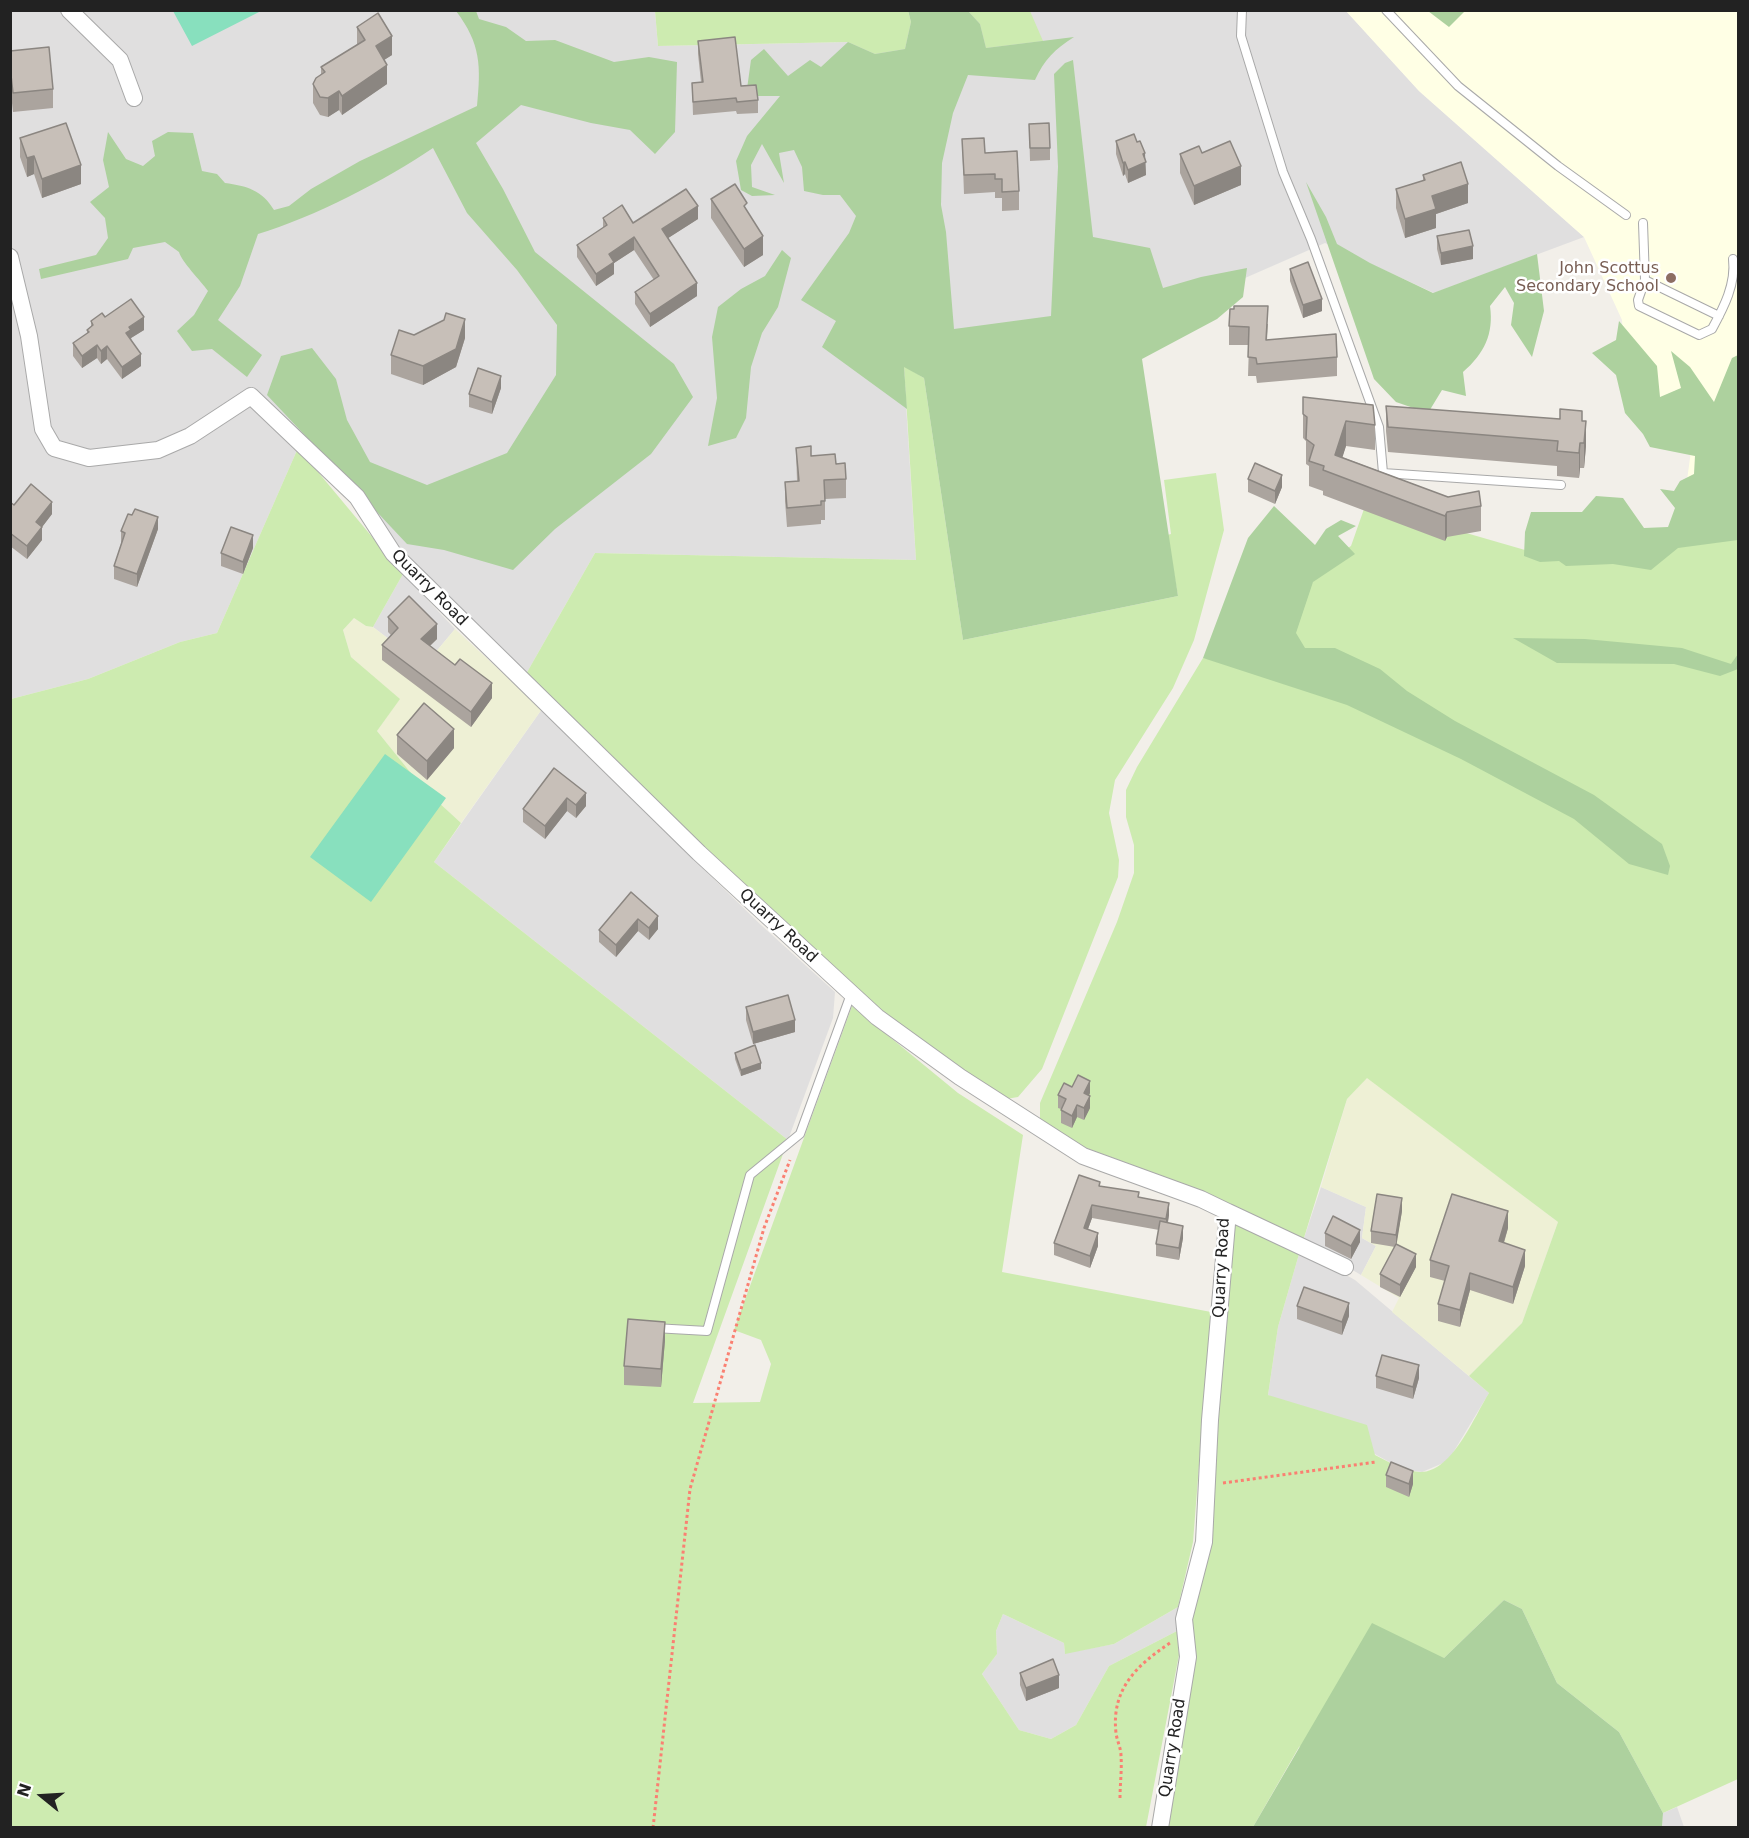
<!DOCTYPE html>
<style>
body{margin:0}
#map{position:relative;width:1749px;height:1838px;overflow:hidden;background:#f2efe9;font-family:"DejaVu Sans",sans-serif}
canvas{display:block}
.frame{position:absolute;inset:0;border:12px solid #222;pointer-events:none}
.north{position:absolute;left:12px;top:1766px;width:60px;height:60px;-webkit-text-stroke:4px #fff;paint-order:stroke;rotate:288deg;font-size:16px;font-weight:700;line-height:24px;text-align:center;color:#222}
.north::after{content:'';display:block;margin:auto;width:21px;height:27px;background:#222;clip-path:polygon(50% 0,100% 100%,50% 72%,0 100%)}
</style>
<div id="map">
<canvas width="1749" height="1838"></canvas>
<div class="frame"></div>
<div class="north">N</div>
</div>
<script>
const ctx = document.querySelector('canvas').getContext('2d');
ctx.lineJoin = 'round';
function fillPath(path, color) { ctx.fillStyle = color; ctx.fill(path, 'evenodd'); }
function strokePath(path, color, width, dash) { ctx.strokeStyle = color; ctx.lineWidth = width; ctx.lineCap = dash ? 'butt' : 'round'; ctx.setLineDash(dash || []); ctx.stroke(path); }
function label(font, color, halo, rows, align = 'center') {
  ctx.font = font + ' "DejaVu Sans",sans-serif'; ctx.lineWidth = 5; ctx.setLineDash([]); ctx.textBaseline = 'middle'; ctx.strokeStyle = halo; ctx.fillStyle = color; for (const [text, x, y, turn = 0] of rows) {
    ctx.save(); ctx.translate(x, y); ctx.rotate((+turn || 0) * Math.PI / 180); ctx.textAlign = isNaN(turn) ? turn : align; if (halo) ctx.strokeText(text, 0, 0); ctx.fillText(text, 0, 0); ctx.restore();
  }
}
fillPath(new Path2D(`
 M11 11H655L658 46 848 42 911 22 908 11H1346L1419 91 1584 237 1434 293 1325 243 1181 306 904 374 916 560 595 553 522 681 298 448 217 633 180 642 88 679 11 699Z
 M403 574 455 629 424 666 373 627Z
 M542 709 567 728 570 739 761 925 835 992 833 1018 788 1140 434 862Z
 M1321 1187 1366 1207 1362 1238 1376 1246 1361 1275 1303 1241Z
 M1299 1254 1314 1257 1355 1280 1489 1393 1448 1461 1422 1472 1402 1469 1268 1395 1278 1327Z
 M1178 1607 1177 1631 1109 1666 1076 1725 1051 1739 1019 1730 982 1674 997 1654 996 1631 1003 1614 1064 1643 1065 1653 1114 1644Z
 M1677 1807 1684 1827 1662 1828 1663 1813Z`), '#e0dfdf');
fillPath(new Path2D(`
 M1346 11H1738V535L1680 531 1691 451 1628 412 1622 320 1584 237 1419 91Z`), '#ffffe5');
fillPath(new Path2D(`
 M354 618 366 626 373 627 424 666 455 629 542 709 461 823 423 788 377 731 399 699 351 657 343 630Z
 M1367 1077 1558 1222 1522 1323 1469 1376 1392 1312 1399 1298 1361 1275 1376 1246 1362 1238 1366 1207 1321 1187 1347 1099Z`), '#eef0d5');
fillPath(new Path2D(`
 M908 10 911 22 905 49 875 54 848 42 658 46 655 11Z
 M968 11H1030L1043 41 986 48 980 24Z
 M904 366 924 378 963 640 1178 596 1167 535 1171 534 1164 480 1216 473 1224 530 1194 640 1173 688 1115 780 1109 813 1119 860 1118 877 1042 1069 1018 1097 1006 1099 897 1025 759 899 526 674 595 553 916 560Z
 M298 448 403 574 373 627 366 626 354 618 343 630 351 657 400 699 377 731 423 788 461 823 434 862 788 1140 693 1403 760 1402 771 1364 761 1340 734 1330 852 1006 958 1093 1023 1135 1002 1272 1211 1312 1193 1542 1178 1607 1114 1644 1065 1654 1064 1643 1003 1614 996 1631 997 1654 982 1674 1019 1730 1051 1739 1076 1725 1109 1666 1177 1631 1179 1655 1146 1827 11 1828V699L88 679 180 642 217 633Z
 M1364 509 1397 513 1525 550 1738 535V1779L1663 1813 1619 1732 1557 1683 1522 1609 1504 1600 1444 1658 1299 1747 1253 1827H1164L1189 1627 1233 1220 1299 1254 1278 1327 1268 1395 1367 1425 1375 1455C1389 1462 1404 1471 1420 1472 1452 1473 1474 1417 1489 1393L1469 1376 1522 1323 1558 1222 1367 1078 1347 1099 1303 1241 1208 1193 1070 1142 1040 1122V1103L1117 922 1134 873V845L1126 817V790L1137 767 1203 658 1300 670 1304 650 1293 634C1307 593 1310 569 1351 546Z`), '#cdebb0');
fillPath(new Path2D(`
 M908 10 968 11 980 24 986 48 1074 37C1055 49 1044 60 1035 80L968 75 953 113 942 163 941 205 946 232 954 329 1051 316 1058 167 1054 74 1065 63 1073 60 1093 237 1150 248 1163 288 1201 277 1247 268 1243 297 1217 319 1142 359 1178 596 963 640 924 378 904 367 907 409 822 347 836 321 801 300 849 233 856 216 840 195H823L804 191 802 167 794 150 779 153 784 183 762 144 751 165 752 187 775 195 752 196 741 190 736 161 747 136 780 96H746L751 60 764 49 788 76 810 60 821 67 848 42 875 54 905 49 911 22Z
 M456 11H476L479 19 506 27 526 41 555 40 614 62 649 57 677 62 675 132 655 154 630 130 591 123 521 105 476 143 503 189 535 252 674 364 693 397 651 454 555 529 513 570 444 550 407 544 267 395 281 356 312 348 336 379 347 420 370 462 427 485 507 453 556 375 557 325 517 270 467 213 433 148C386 180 312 218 258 234L240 286 218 320 262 355 247 377 212 349 192 351 177 331 194 315 208 291C201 281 181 261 179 252L165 242 133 248 128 259 41 279 39 269 96 255 108 238 105 218 90 202 109 187 103 160 108 132 126 159 143 166 155 156 152 141 168 132 193 133 202 171 217 174 225 183C247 186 262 190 274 210L289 206 311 189 360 161 477 106C481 66 481 44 456 11Z
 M1428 11H1465L1449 27Z
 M1306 182 1326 217 1337 244 1370 263 1433 293 1537 254 1544 311 1532 357 1511 325 1514 303 1505 287 1490 306C1494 334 1484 354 1463 372L1466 396 1442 390 1428 413 1396 402 1374 379Z
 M782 250 791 258 778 307 762 333 751 367 746 418 736 438 708 446 717 398 712 337 718 307 741 289 765 276Z
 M1619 321 1657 366 1660 397 1681 388 1671 351 1690 367 1714 402 1732 358 1738 355V540L1678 548 1651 570 1613 564 1566 566 1559 561 1540 562 1524 556 1525 532 1531 512H1582L1596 496 1623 498 1644 528 1668 527 1675 508 1660 489 1674 491 1680 481 1694 474 1695 456 1650 447 1643 434 1625 413 1616 375 1592 353 1616 340Z
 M1274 506 1315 545 1326 529 1341 520 1356 526 1338 536 1355 554 1313 582 1296 633 1305 648H1335L1380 669 1407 691 1455 721 1594 795 1662 844 1670 866 1668 875 1629 864 1574 819 1461 759 1347 705 1203 658 1248 538Z
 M1513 638 1585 639 1682 648 1731 664 1738 654V669L1720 676 1674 664 1557 663Z
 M1504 1600 1522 1609 1557 1683 1619 1732 1663 1813 1662 1827H1253L1372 1623 1444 1658Z`), '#add19e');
fillPath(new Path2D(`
 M173 11H261L192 46Z
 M385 754 446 798 371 902 310 857Z`), '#88e0be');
const service = new Path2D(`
 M1242 10 1241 36 1283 172 1311 239 1379 427 1383 473 1561 485
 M1386 10 1458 86 1558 166 1626 215
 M1643 223 1645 280 1638 300 1639 306 1699 335 1712 329C1724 307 1736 284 1733 259
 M1645 280 1719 316
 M654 1328 707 1331 750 1175 800 1134 851 994`);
const minor = new Path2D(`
 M69 10 120 60 134 98
 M10 257 29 336 43 429 54 448 89 458 158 450 190 436 251 396 357 497 393 553 699 853 877 1017 960 1077 1083 1156 1201 1199 1228 1212 1210 1420 1204 1542 1184 1619 1188 1657 1160 1828
 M1228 1212 1345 1267`);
strokePath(service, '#a9a9a9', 10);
strokePath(minor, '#a9a9a9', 18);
strokePath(new Path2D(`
 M1223 1483 1376 1462
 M1120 1798C1120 1784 1122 1770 1121 1756 1121 1748 1117 1741 1116 1733 1111 1689 1137 1665 1170 1643
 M653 1828 690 1489 764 1228 790 1160`), '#fa8072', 3, [3, 3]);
strokePath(service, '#fff', 8);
strokePath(minor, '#fff', 16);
fillPath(new Path2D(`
 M357 27 392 55 384 60 387 84 342 115 339 110 328 117 320 115 313 103V84L321 74V67L357 45Z
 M698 41 741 86 758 100V113L737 114 736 111 693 115 692 83 701 82 698 54Z
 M10 51 53 89V108L13 112 10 85Z
 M1029 124 1050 148V160L1030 161Z
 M20 138 81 184 42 198 34 174 27 177 20 157Z
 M962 139 985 153 1019 191V210L1002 211V198H995V192L964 194Z
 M1116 141 1145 160 1146 175 1128 183 1125 174 1123 176 1116 154Z
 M1202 153 1241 185 1194 205 1180 173V154Z
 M1423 175 1468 203 1436 214V228L1405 238 1396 208V189L1423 181Z
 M711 199 747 211 763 255 744 267 711 218Z
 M603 218 633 223 698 219 668 238 697 296 650 327 635 304V292L654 280 634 250 614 263V274L596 286 577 257V245L603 228Z
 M1437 236 1473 259 1441 265 1437 249Z
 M1290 269 1322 311 1303 318 1290 281Z
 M105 317 144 330 131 338 141 366 122 379 107 359 101 364 97 358 82 368 73 356V343L87 334V330L91 327V321Z
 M1268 324 1267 340 1337 357V376L1257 383 1256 376H1248L1249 345H1229V326Z
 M414 335 465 338 456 367 423 385 391 374V355Z
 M501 388 492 414 469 407V394Z
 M1303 397 1375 425V450L1346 446 1342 457 1448 497 1481 506V531L1447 537 1445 541 1323 495V491L1309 486V466L1306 464V441L1303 438Z
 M1386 406 1582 421 1586 446 1584 468H1580L1579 478 1557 476V466L1388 452 1386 431Z
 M796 448 811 456 836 464 846 479V498L825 499V520H821V524L787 527 785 501V482L797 481Z
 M1248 479 1282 487 1275 504 1248 492Z
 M10 502 14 505 52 514 42 527V540L27 559 10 546Z
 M158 529 137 587 114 579V566L121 544V531Z
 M253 548 243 574 221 566V553Z
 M388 617 437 639 430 646 492 698 471 727 382 660V645L391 635 388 632Z
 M397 735 454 748 427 780 397 754Z
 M586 793V806L576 818 567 811 545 839 523 822V809Z
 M631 892 658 929 649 940 638 931 616 957 599 942V930Z
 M746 1007 795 1032 753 1044 746 1020Z
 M735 1053 761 1069 741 1076 735 1059Z
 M1072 1087 1090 1093 1089 1095 1090 1108 1084 1120 1077 1117 1072 1128 1061 1123V1109L1058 1108V1095Z
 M1100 1186 1139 1198 1169 1215 1168 1223 1183 1238 1179 1260 1156 1256V1244L1159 1230 1092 1218 1088 1229 1098 1246 1090 1268 1054 1255V1243Z
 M1402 1211 1396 1244 1416 1267 1400 1297 1380 1287V1274L1395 1247 1371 1243V1231Z
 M1508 1228 1504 1243 1525 1266 1513 1304 1470 1290 1460 1327 1438 1321V1304L1445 1281 1430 1277V1260Z
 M1325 1233 1360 1242 1351 1259 1325 1246Z
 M1297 1306 1349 1316 1342 1335 1297 1319Z
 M665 1340 661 1387 624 1385V1366Z
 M1376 1376 1419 1378 1413 1399 1376 1388Z
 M1386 1475 1413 1484 1409 1497 1386 1487Z
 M1020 1673 1059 1688 1026 1701 1020 1685Z`), '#aba49e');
fillPath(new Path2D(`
 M392 36V55L376 65V46Z
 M387 65V84L342 115V96Z
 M339 91V110L328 117V98Z
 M1145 153 1146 175 1128 183V170L1143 154Z
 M34 156V174L27 177V158Z
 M1125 162V174L1123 176V163Z
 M81 165V184L42 198V179Z
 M1241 166V185L1194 205V186Z
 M1468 184V203L1436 214V228L1405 238V219L1432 196Z
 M698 206V219L662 242V229Z
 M763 236V255L744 267V249Z
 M634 237V250L614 263V274L596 286V274L609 254Z
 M1473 246V259L1441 265V253Z
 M697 283V296L650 327V314Z
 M1322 299V311L1303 318V305Z
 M144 317V330L131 338V342L126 333 129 327Z
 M465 319V338L456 367 423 385V366Z
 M97 345V358L82 368V356Z
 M107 346V359L101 364V351Z
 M141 354V366L122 379V367Z
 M501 376V388L492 414V402Z
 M1346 421V446L1337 475 1335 455Z
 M1586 421V446L1584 468V443Z
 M1580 443V468L1579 478V453Z
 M1282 475V487L1275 504V491Z
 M52 502V514L36 535V522Z
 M1447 512V537L1445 541V516Z
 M158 517V529L137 587V574Z
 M42 527V540L27 559V546Z
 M253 535V548L243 574V562Z
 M437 624V639L421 654V639Z
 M492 683V698L471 727V712Z
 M454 729V748L427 780V761Z
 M586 793V806L576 818V805Z
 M567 798V811L545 839V826Z
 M658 916V929L649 940V928Z
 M638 919V931L616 957V945Z
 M795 1020V1032L753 1044V1032Z
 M761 1063V1069L741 1076V1070Z
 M1090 1081V1093L1084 1105V1093Z
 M1090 1096V1108L1084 1120V1108Z
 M1077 1105V1117L1072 1128V1116Z
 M1402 1198V1211L1396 1248V1235Z
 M1169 1203V1215L1166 1231V1219Z
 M1092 1205V1218L1084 1240V1228Z
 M1508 1211V1228L1499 1258V1241Z
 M1183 1226V1238L1179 1260V1248Z
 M1360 1230V1242L1351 1259V1246Z
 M1098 1233V1246L1090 1268V1256Z
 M1525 1250V1266L1513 1304V1287Z
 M1416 1254V1267L1400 1297V1285Z
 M1470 1273V1290L1460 1327V1310Z
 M1349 1303V1316L1342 1335V1322Z
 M665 1322V1340L661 1387V1369Z
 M1419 1365V1378L1413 1399V1387Z
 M1413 1471V1484L1409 1497V1484Z
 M1059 1675V1688L1026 1701V1688Z`), '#8b8681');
const building = new Path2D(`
 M378 13 392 36 376 46 387 65 342 96 339 91 328 98 320 97 313 84 316 78 325 72 321 67 365 40 357 27Z
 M735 37 741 86 756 85 758 100 737 102 736 98 693 102 692 83 703 82 698 41Z
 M49 47 53 89 13 93 10 66V51Z
 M66 123 81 165 42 179 34 156 27 158 20 138Z
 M1049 123 1050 148H1030L1029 124Z
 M1134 134 1137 142 1140 141 1145 153 1143 154 1146 162 1128 170 1125 162 1123 163 1116 141Z
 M984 138 985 153 1017 151 1019 191 1002 192V179H995V174L964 175 962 139Z
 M1230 141 1241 166 1194 186 1180 154 1199 146 1202 153Z
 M1461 162 1468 184 1432 196 1436 209 1405 219 1396 189 1425 180 1423 175Z
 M735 184 747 203 744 206 763 236 744 249 711 199Z
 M686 189 698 206 662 229 697 283 650 314 635 292 659 276 634 237 609 254 614 262 596 274 577 245 607 225 603 218 622 205 633 223Z
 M1469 230 1473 246 1441 253 1437 236Z
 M1308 262 1322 299 1303 305 1290 269Z
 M131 299 144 317 129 327 131 330 126 333 141 354 122 367 107 346 101 351 97 345 82 356 73 343 89 332 87 330 93 325 91 321 102 313 105 317Z
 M1234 306H1268L1266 340 1336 334 1337 357 1257 364 1256 358 1248 357 1249 327 1229 326 1230 309H1234Z
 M446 313 465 319 456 349 423 366 391 355 399 330 414 335 444 320Z
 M478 368 501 376 492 402 469 394Z
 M1303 397 1373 405 1375 425 1346 421 1335 455 1448 497 1479 491 1481 506 1447 512 1445 516 1323 470 1324 466 1309 461 1314 445 1306 439 1307 417 1303 414Z
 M1386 406 1560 419V409L1582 411V421H1586L1584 443H1580L1579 453 1557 451 1558 441 1388 427Z
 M811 446V456L835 454 836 464 845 463 846 479 824 480 825 501H821V505L787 508 785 482 799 481 796 448Z
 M1255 463 1282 475 1275 491 1248 479Z
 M31 484 52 502 36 522 42 527 27 546 10 533V502L14 505Z
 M135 509 158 517 137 574 114 566 125 533 121 531 128 514 132 515Z
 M231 527 253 535 243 562 221 553Z
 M409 596 437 624 421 639 455 665 460 659 492 683 471 712 382 645 398 628 388 617Z
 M424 703 454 729 427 761 397 735Z
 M554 768 586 793 576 805 567 798 545 826 523 809Z
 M631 892 658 916 649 928 638 919 616 945 599 930Z
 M788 995 795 1020 753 1032 746 1007Z
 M755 1045 761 1063 741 1070 735 1053Z
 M1078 1075 1090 1081 1084 1093 1090 1096 1084 1108 1077 1105 1072 1116 1061 1110 1066 1099 1058 1095 1064 1083 1072 1087Z
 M1079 1175 1100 1182 1099 1186 1139 1192 1138 1197 1169 1203 1166 1219 1092 1205 1084 1228 1098 1233 1090 1256 1054 1243Z
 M1377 1194 1402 1198 1396 1235 1371 1231Z
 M1452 1194 1508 1211 1499 1241 1525 1250 1513 1287 1470 1273 1460 1310 1438 1304 1449 1266 1430 1260Z
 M1333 1216 1360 1230 1351 1246 1325 1233Z
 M1160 1221 1183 1226 1179 1248 1156 1244Z
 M1396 1244 1416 1254 1400 1285 1380 1274Z
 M1304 1287 1349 1303 1342 1322 1297 1306Z
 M628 1319 665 1322 661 1369 624 1366Z
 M1382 1355 1419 1365 1413 1387 1376 1376Z
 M1391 1462 1413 1471 1409 1484 1386 1475Z
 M1053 1659 1059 1675 1026 1688 1020 1673Z`);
fillPath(building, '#c7bfb8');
strokePath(building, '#8b8681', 1.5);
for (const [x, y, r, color] of [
 [1671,278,6,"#8d6e63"]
]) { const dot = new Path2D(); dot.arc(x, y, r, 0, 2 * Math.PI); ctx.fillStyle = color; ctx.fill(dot); strokePath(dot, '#fff', 2); }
label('16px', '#785e54', '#fff', [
 ["John Scottus",1659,269],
 ["Secondary School",1659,287]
], 'right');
label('16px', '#222', '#fff', [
 ["Quarry Road",429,588,45],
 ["Quarry Road",778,926,43],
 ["Quarry Road",1222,1268,-87],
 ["Quarry Road",1173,1748,-81]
]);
</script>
